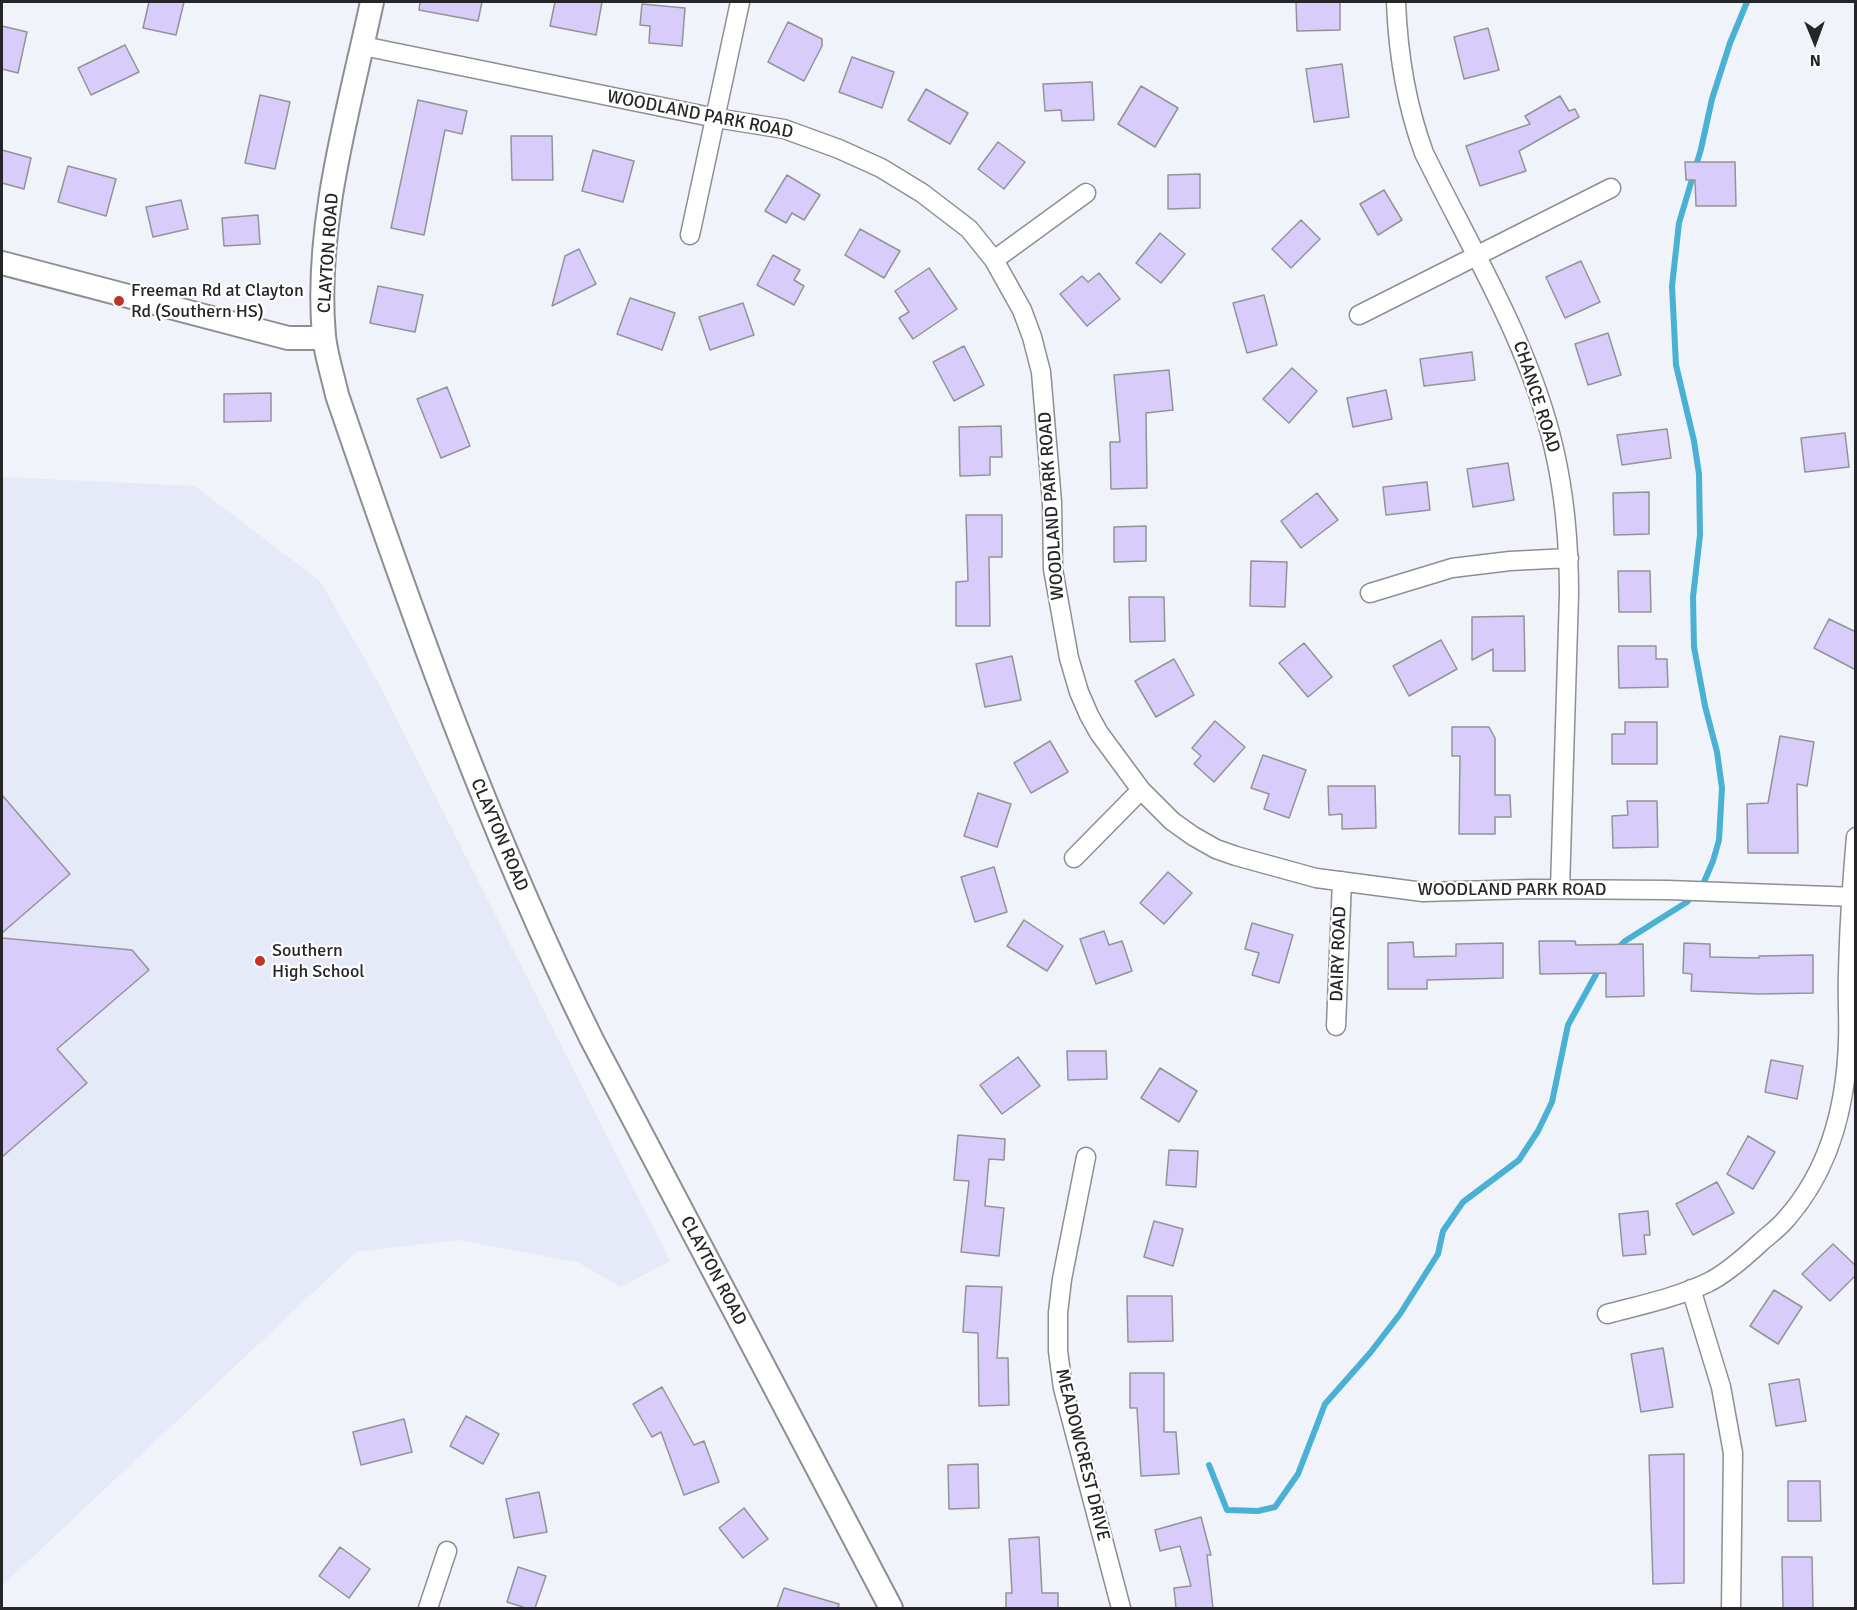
<!DOCTYPE html>
<style>
body{margin:0}
#map{position:relative;width:1857px;height:1610px;overflow:hidden;background:#f0f3f9;font-family:Signika,sans-serif}
canvas{display:block}
.frame{position:absolute;inset:0;border:3px solid #262629;pointer-events:none}
.north{position:absolute;left:1785px;top:12px;width:60px;height:60px;-webkit-text-stroke:4px #fff;paint-order:stroke;rotate:179deg;font-size:16px;font-weight:700;line-height:24px;text-align:center;color:#262629}
.north::after{content:'';display:block;margin:auto;width:21px;height:27px;background:#262629;clip-path:polygon(50% 0,100% 100%,50% 72%,0 100%)}
</style>
<div id="map">
<canvas width="1857" height="1610"></canvas>
<div class="frame"></div>
<div class="north">N</div>
</div>
<script>
const ctx = document.querySelector('canvas').getContext('2d');
ctx.lineJoin = 'round';
function fillPath(path, color) { ctx.fillStyle = color; ctx.fill(path, 'evenodd'); }
function strokePath(path, color, width, dash) { ctx.strokeStyle = color; ctx.lineWidth = width; ctx.lineCap = dash ? 'butt' : 'round'; ctx.setLineDash(dash || []); ctx.stroke(path); }
function label(font, color, halo, rows, align = 'center') {
  ctx.font = font + ' Signika,sans-serif'; ctx.lineWidth = 4.5; ctx.setLineDash([]); ctx.textBaseline = 'middle'; ctx.strokeStyle = halo; ctx.fillStyle = color; for (const [text, x, y, turn = 0] of rows) {
    ctx.save(); ctx.translate(x, y); ctx.rotate((+turn || 0) * Math.PI / 180); ctx.textAlign = isNaN(turn) ? turn : align; if (halo) ctx.strokeText(text, 0, 0); ctx.fillText(text, 0, 0); ctx.restore();
  }
}
fillPath(new Path2D(`
 M2 477 195 486 320 581 378 682 670 1261 621 1287 577 1262 458 1240 356 1252 2 1586Z`), '#e6eaf8');
strokePath(new Path2D(`
 M1617 949 1625 941 1687 902 1704 882 1713 861 1719 840 1722 788 1717 752 1705 706 1694 647 1693 597 1700 535 1699 474 1694 441 1676 365 1672 286 1679 223 1701 149 1712 99 1730 43 1747 2
 M1209 1465 1227 1510 1258 1511 1275 1507 1298 1474 1325 1404 1370 1353 1400 1314 1438 1254 1443 1231 1463 1202 1519 1160 1538 1131 1552 1102 1568 1025 1600 967`), '#4ab0d4', 6);
const building = new Path2D(`
 M149 2H184L176 35 143 28Z
 M420 2H482L478 21 419 10Z
 M555 2H602L596 35 550 26Z
 M1296 2H1340V30L1297 31Z
 M642 4 685 8 682 46 649 43 650 26 640 25Z
 M788 22 822 39V46L804 81 768 62Z
 M2 26 27 32 18 73 2 69Z
 M1488 28 1499 70 1464 79 1454 37Z
 M125 45 139 72 91 95 78 68Z
 M852 57 894 72 882 108 839 92Z
 M1342 64 1349 117 1314 122 1306 69Z
 M1092 82 1094 120 1062 121 1061 110 1045 111 1043 84Z
 M1141 86 1178 108 1155 147 1118 124Z
 M926 89 968 113 950 144 908 120Z
 M260 95 290 102 275 169 245 163Z
 M1560 96 1569 111 1575 109 1579 117 1519 151 1526 171 1480 186 1466 146 1530 124 1525 116Z
 M418 100 467 111 462 134 445 130 424 235 391 228Z
 M511 136H552L553 180H512Z
 M998 142 1025 162 1004 189 978 169Z
 M2 150 31 158 24 189 2 183Z
 M593 150 634 161 623 202 582 191Z
 M1685 162H1735L1736 206H1696L1695 180H1686Z
 M68 166 116 179 106 216 58 202Z
 M1200 174V208L1168 209V175Z
 M787 175 820 195 804 220 792 213 786 223 765 211Z
 M1384 190 1402 220 1378 235 1360 204Z
 M181 200 188 229 153 237 146 207Z
 M258 215 260 244 224 246 222 218Z
 M1301 220 1320 239 1291 268 1272 249Z
 M860 229 900 251 884 278 845 255Z
 M1160 233 1185 254 1161 283 1136 263Z
 M579 249 596 284 552 306 565 256Z
 M773 255 800 270 794 280 804 286 794 305 757 285Z
 M1581 261 1600 302 1565 318 1546 277Z
 M929 268 957 309 913 339 899 318 909 312 895 291Z
 M1099 273 1120 299 1087 326 1060 294 1082 276 1088 282Z
 M378 286 423 295 415 332 370 323Z
 M1264 295 1277 345 1247 353 1233 303Z
 M630 298 675 313 662 350 617 334Z
 M743 303 754 335 710 350 699 317Z
 M1608 333 1621 375 1588 385 1575 344Z
 M964 346 984 385 954 401 933 362Z
 M1472 352 1475 380 1424 386 1420 359Z
 M1292 368 1317 391 1289 423 1263 399Z
 M1169 370 1173 410 1146 413 1147 488 1111 489 1110 442H1120L1114 375Z
 M447 387 470 446 441 458 417 399Z
 M1386 390 1392 419 1353 427 1347 398Z
 M271 393V421L224 422V394Z
 M1001 426 1002 457H990V475L960 476 959 427Z
 M1667 429 1671 458 1622 465 1617 435Z
 M1845 433 1849 467 1805 472 1801 438Z
 M1508 463 1514 500 1473 507 1467 469Z
 M1427 482 1430 510 1386 515 1383 487Z
 M1649 492V534L1614 535 1613 493Z
 M1317 493 1338 520 1301 548 1281 521Z
 M966 515H1002V557H989L990 626H956V582L968 581Z
 M1146 526V561L1114 562V527Z
 M1251 561 1287 562 1285 607 1250 606Z
 M1618 571H1650L1651 612H1619Z
 M1129 597H1164L1165 641 1130 642Z
 M1524 616 1525 671H1493V649L1472 660V617Z
 M1829 619 1856 632V670L1814 648Z
 M1441 640 1457 669 1409 696 1393 666Z
 M1304 643 1332 677 1308 697 1279 663Z
 M1618 646H1656V659H1667L1668 687 1619 688Z
 M1012 656 1021 700 985 707 976 664Z
 M1174 659 1194 695 1156 717 1135 681Z
 M1215 721 1245 747 1214 782 1194 764 1201 756 1192 748Z
 M1625 722H1657V764H1612V734H1625Z
 M1452 727H1489L1495 738V795H1510L1511 817H1495V834H1459L1460 756H1452Z
 M1780 736 1814 742 1807 786 1797 784 1798 853H1748L1747 804 1768 803Z
 M1050 741 1068 772 1031 793 1014 763Z
 M1263 755 1306 770 1289 818 1264 809 1269 794 1251 788Z
 M1328 786H1375L1376 828 1342 829V814L1329 815Z
 M978 793 1011 804 997 847 964 836Z
 M2 795 70 874 2 933Z
 M1627 801H1657L1658 847 1613 848 1612 816 1628 815Z
 M994 867 1007 912 975 922 961 877Z
 M1168 872 1192 893 1164 924 1140 903Z
 M1024 920 1063 946 1047 971 1007 946Z
 M1252 923 1293 935 1279 983 1252 975 1259 953 1245 949Z
 M1104 931 1109 945 1122 941 1132 971 1096 984 1080 939Z
 M2 938 132 950 149 970 57 1049 87 1083 2 1157Z
 M1539 941H1575L1576 945 1643 944 1644 996 1606 997V973L1540 974Z
 M1413 942 1414 957 1456 956V944L1503 943V978L1427 980V989H1388V943Z
 M1684 943 1710 944V957L1759 958V956L1813 955V993L1758 994 1691 991 1692 974 1683 973Z
 M1067 1051H1106L1107 1079 1068 1080Z
 M1018 1057 1040 1086 1002 1114 980 1085Z
 M1771 1060 1803 1066 1797 1099 1765 1092Z
 M1160 1068 1197 1091 1179 1122 1141 1098Z
 M958 1135 1005 1139 1004 1160 989 1159 985 1206 1004 1208 999 1256 961 1252 969 1181 954 1180Z
 M1748 1136 1775 1152 1753 1189 1727 1174Z
 M1169 1150 1198 1151 1196 1187 1166 1185Z
 M1717 1182 1734 1213 1693 1235 1676 1204Z
 M1648 1211 1650 1235H1644L1646 1254 1623 1256 1619 1214Z
 M1154 1221 1183 1229 1173 1266 1144 1257Z
 M1833 1244 1856 1266V1275L1830 1301 1802 1274Z
 M966 1286 1002 1287 997 1358H1008L1009 1405 979 1406 978 1333 963 1332Z
 M1774 1290 1802 1307 1778 1344 1750 1326Z
 M1127 1296H1172L1173 1341 1128 1342Z
 M1663 1348 1673 1407 1641 1412 1631 1354Z
 M1130 1373H1164V1432H1176L1179 1474 1141 1476 1137 1408H1130Z
 M1799 1379 1806 1421 1776 1426 1769 1384Z
 M662 1387 694 1445 704 1441 719 1482 684 1495 661 1432 652 1437 633 1404Z
 M466 1416 499 1434 483 1464 450 1446Z
 M404 1419 412 1452 361 1465 353 1432Z
 M1684 1454V1583L1653 1584 1649 1455Z
 M978 1464 979 1508 949 1509 948 1465Z
 M1788 1481H1820L1821 1521H1788Z
 M539 1492 547 1532 514 1538 506 1499Z
 M744 1508 768 1539 743 1558 719 1528Z
 M1201 1517 1211 1555H1207L1213 1608H1176L1174 1588 1191 1586 1180 1546 1160 1551 1155 1530Z
 M1039 1537 1042 1593H1058V1608H1006V1593H1012L1009 1539Z
 M340 1547 370 1569 349 1598 319 1576Z
 M1782 1557H1812L1813 1608H1783Z
 M518 1567 546 1576 535 1608H526L507 1602Z
 M784 1588 839 1604 838 1608H777Z`);
fillPath(building, '#d7ccfa');
strokePath(building, '#949399', 1.5);
const minor = new Path2D(`
 M1396 2C1398 54 1406 104 1424 153 1471 249 1530 344 1554 449 1565 496 1569 545 1569 594L1560 889
 M363 46 716 118 784 129 839 149 881 168 922 193 969 229 994 260 1022 310 1032 337 1041 372 1052 502 1053 569 1069 658 1079 692 1089 715 1099 733 1141 790 1172 821 1193 836 1216 849 1236 856 1316 878 1423 892 1531 889 1668 890 1856 897
 M690 235 740 2
 M994 260 1086 193
 M1359 315 1611 188
 M1370 593 1452 568 1510 561 1569 558
 M1074 858 1141 790
 M1336 1026 1342 881
 M1086 1157 1062 1279 1058 1313V1351L1063 1388 1121 1608
 M1691 1289 1721 1387 1733 1453 1731 1608
 M1607 1314C1641 1305 1675 1298 1707 1283 1726 1274 1745 1257 1761 1242 1770 1234 1780 1227 1787 1218 1830 1169 1846 1105 1848 1041 1849 1019 1847 996 1848 973 1849 928 1852 883 1856 837
 M428 1608 447 1551`);
const tertiary = new Path2D(`
 M372 2C349 109 314 226 324 336 326 356 333 376 337 395 412 614 489 832 592 1040L891 1608
 M2 263 288 338H324`);
strokePath(minor, '#8e8f95', 21);
strokePath(tertiary, '#8e8f95', 26);
strokePath(minor, '#fff', 18);
strokePath(tertiary, '#fff', 22);
for (const [x, y, r, color] of [
 [119,301,6,"#c03422"],
 [260,961,6,"#c03422"]
]) { const dot = new Path2D(); dot.arc(x, y, r, 0, 2 * Math.PI); ctx.fillStyle = color; ctx.fill(dot); strokePath(dot, '#fff', 2); }
label('18px', '#262629', '#fff', [
 ["WOODLAND PARK ROAD",700,115,11],
 ["CLAYTON ROAD",329,253,-86],
 ["CHANCE ROAD",1536,397,72],
 ["WOODLAND PARK ROAD",1052,506,-94],
 ["CLAYTON ROAD",499,835,67],
 ["WOODLAND PARK ROAD",1512,890],
 ["DAIRY ROAD",1339,954,-88],
 ["CLAYTON ROAD",713,1271,62],
 ["MEADOWCREST DRIVE",1082,1455,76]
]);
label('18px', '#262629', '#fff', [
 ["Freeman Rd at Clayton",131,291],
 ["Rd (Southern HS)",131,312],
 ["Southern",272,951],
 ["High School",272,972]
], 'left');
</script>
